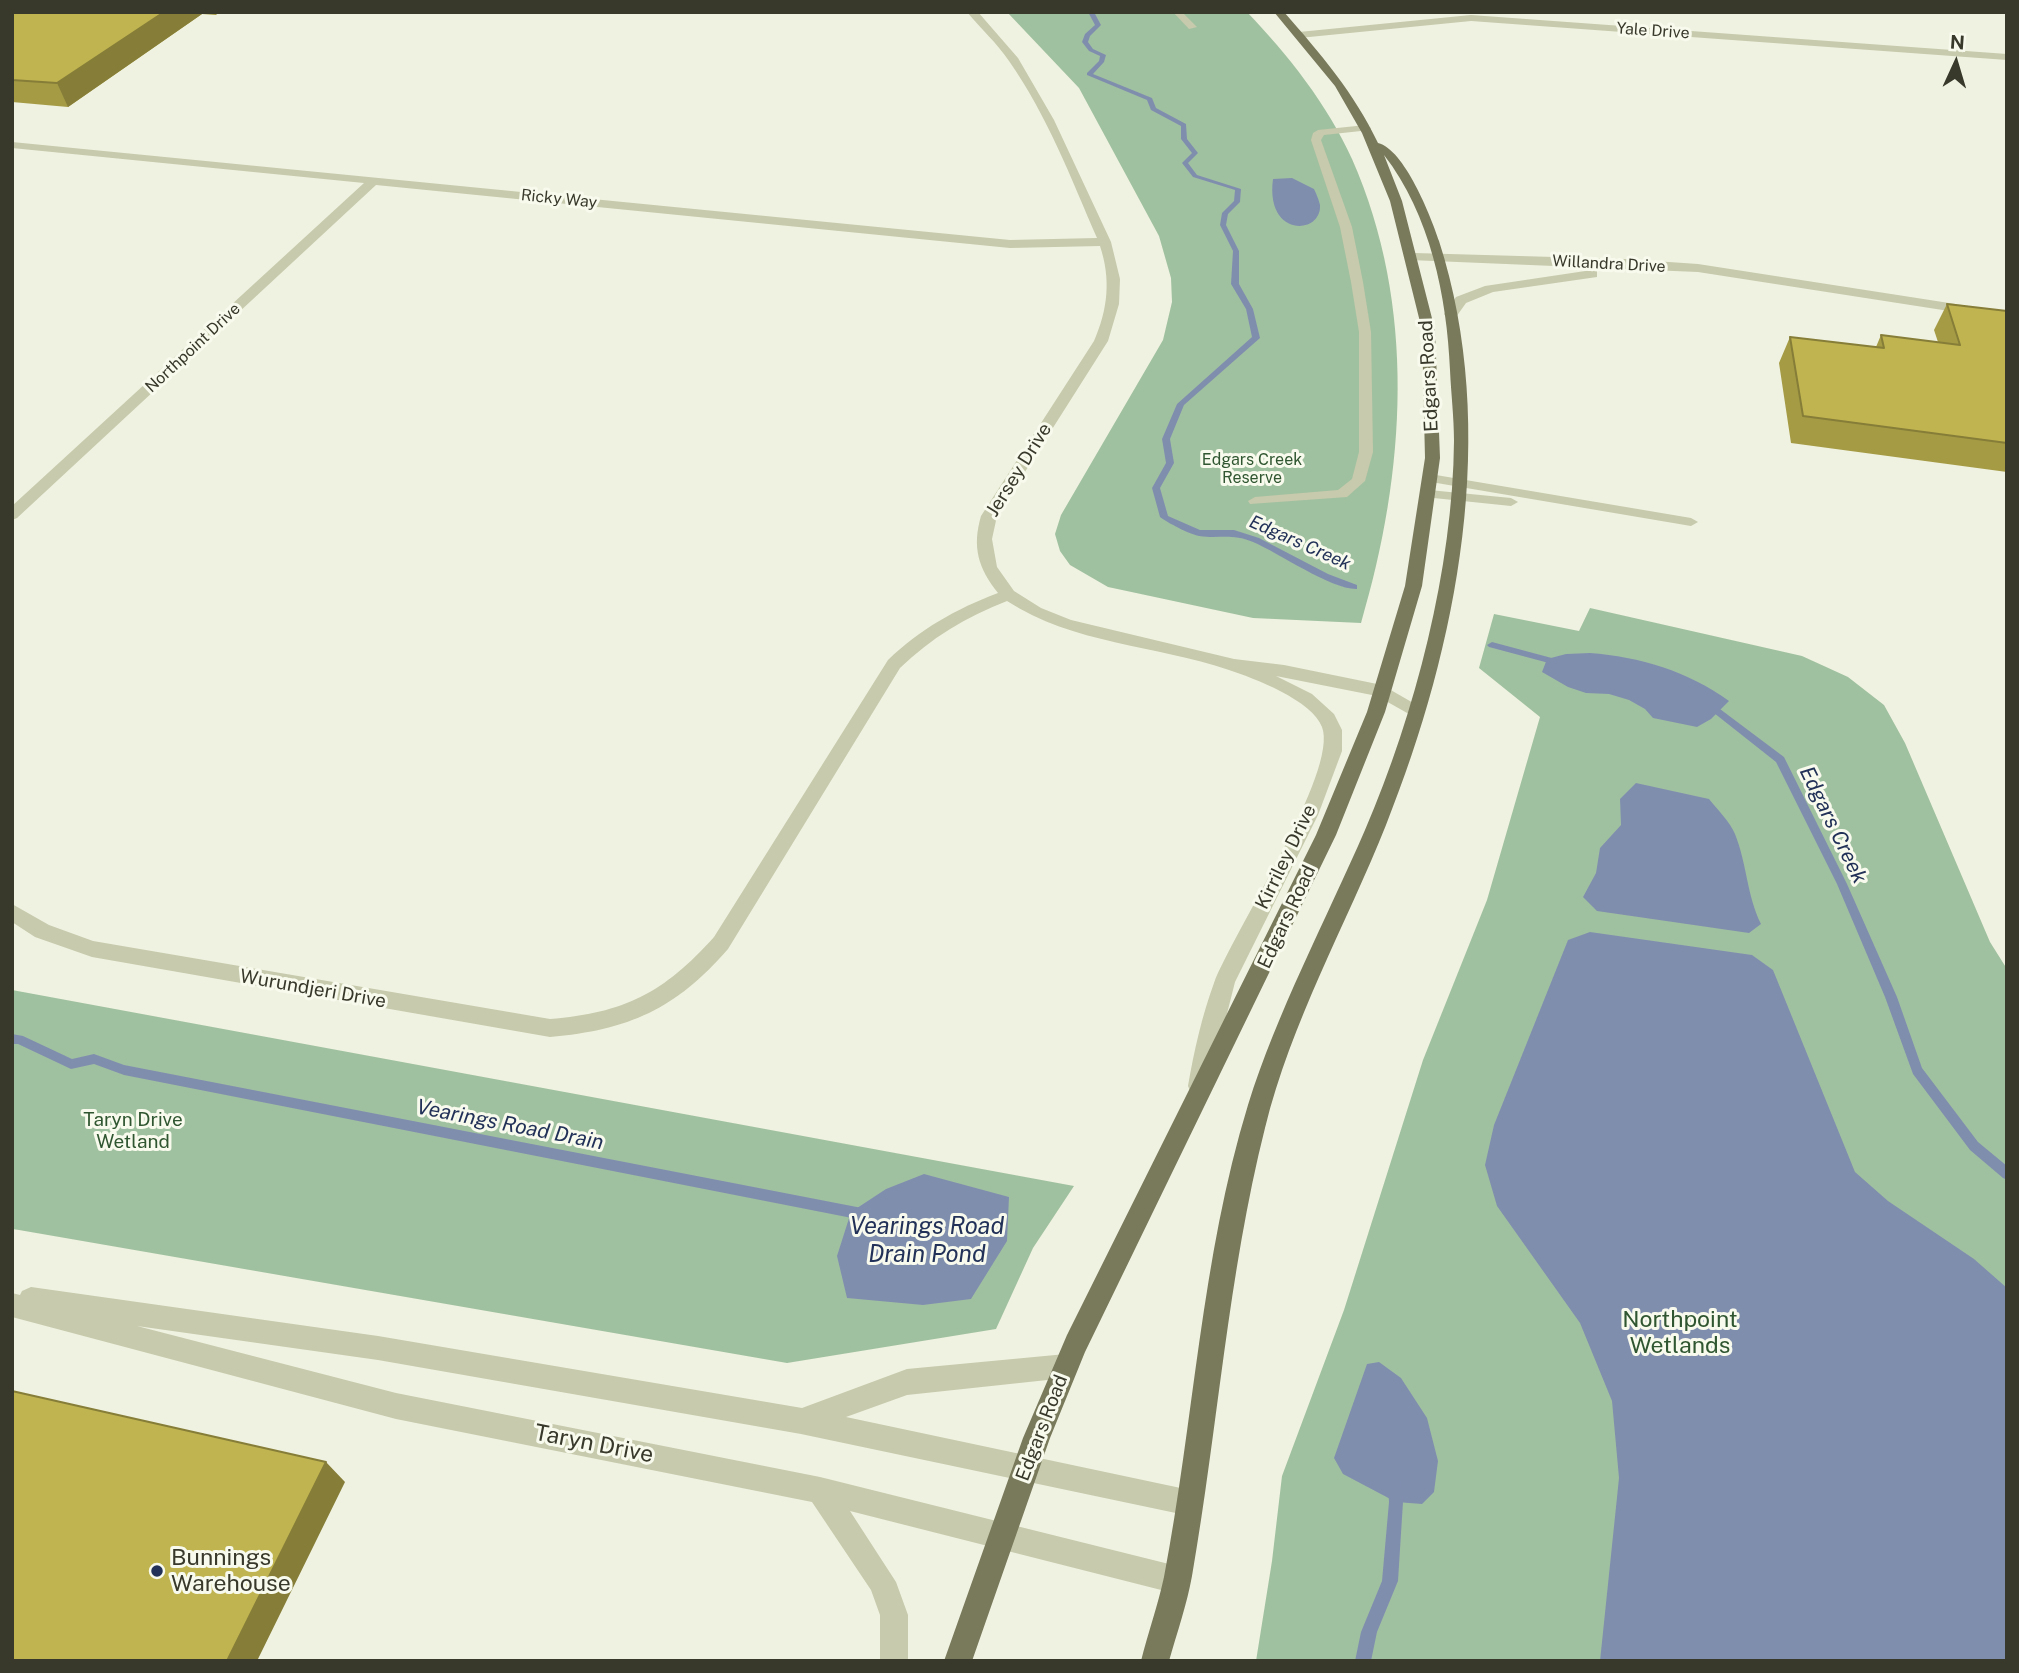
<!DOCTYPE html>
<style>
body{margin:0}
#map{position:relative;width:2019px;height:1673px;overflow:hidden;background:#eff2e0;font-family:"Public Sans",sans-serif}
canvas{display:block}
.frame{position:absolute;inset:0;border:14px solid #38382b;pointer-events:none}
.north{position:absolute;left:1921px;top:28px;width:70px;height:70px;-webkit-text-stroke:5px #f7faec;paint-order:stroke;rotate:4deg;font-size:19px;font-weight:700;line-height:28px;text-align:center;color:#38382b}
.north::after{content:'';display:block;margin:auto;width:24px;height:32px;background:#38382b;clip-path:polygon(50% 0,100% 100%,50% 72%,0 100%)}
</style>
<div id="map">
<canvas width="2019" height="1673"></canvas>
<div class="frame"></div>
<div class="north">N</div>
</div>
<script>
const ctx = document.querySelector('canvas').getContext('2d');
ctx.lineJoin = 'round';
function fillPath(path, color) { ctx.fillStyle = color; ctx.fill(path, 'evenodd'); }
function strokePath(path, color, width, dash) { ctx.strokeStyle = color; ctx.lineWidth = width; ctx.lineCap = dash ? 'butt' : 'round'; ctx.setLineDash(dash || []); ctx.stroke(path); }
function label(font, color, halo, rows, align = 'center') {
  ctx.font = font + ' "Public Sans",sans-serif'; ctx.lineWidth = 6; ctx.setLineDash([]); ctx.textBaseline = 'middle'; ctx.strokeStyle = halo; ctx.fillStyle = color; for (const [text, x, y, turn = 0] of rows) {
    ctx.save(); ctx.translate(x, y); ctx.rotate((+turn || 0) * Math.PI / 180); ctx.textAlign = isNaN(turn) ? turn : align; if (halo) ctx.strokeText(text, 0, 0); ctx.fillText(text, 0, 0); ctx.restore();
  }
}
fillPath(new Path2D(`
 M1007 12H1247C1289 56 1327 104 1352 159 1417 306 1406 472 1361 623L1253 618 1108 587 1070 565 1060 551 1055 534 1061 515 1163 340 1172 302 1171 278 1159 236 1079 88Z
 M1590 608 1802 656 1848 677 1884 705 1905 743 1990 942 2007 969V1661H1256L1272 1561 1282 1476 1344 1310 1423 1060 1487 900 1540 717 1479 668 1494 614 1579 631Z
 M12 990 1074 1186 1033 1248 996 1329 787 1363 19 1230 12 1229Z`), '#a0c1a0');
fillPath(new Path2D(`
 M1292 178 1314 189C1316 193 1319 200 1320 205 1322 235 1265 238 1273 179Z
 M1590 653C1640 657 1688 671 1729 701L1711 719 1697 727 1653 718 1645 709 1629 700 1609 694 1586 693 1568 687 1542 672 1547 659 1566 654Z
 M1636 783 1709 799C1718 810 1730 822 1735 834 1747 864 1747 896 1761 924L1749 933 1597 911 1583 897 1596 873 1600 848 1621 825 1620 799Z
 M1590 932 1752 955 1773 970 1855 1172 1888 1201 1974 1259 2007 1288V1661H1600L1619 1478 1612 1401 1580 1323 1497 1206 1485 1165 1494 1125 1568 940Z
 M924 1174 1009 1197 1007 1241 971 1299 923 1305 847 1298 837 1256 851 1212 886 1189Z
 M1379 1362 1401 1378 1427 1418 1438 1461 1434 1492 1422 1504 1396 1502 1343 1474 1334 1458 1367 1364Z`), '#808eae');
fillPath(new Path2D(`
 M1088 12H1094L1101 25 1090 36 1088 42 1093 49 1106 55 1104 62 1093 74 1152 98 1156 108 1186 124 1187 139 1198 153 1188 163 1197 175 1241 189 1240 202 1228 214 1226 225 1239 251V284L1253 309 1260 338 1184 405 1170 439 1174 463 1160 488 1168 516 1200 530H1234L1259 538 1328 574 1357 585V589C1332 590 1279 553 1253 542 1231 533 1220 539 1199 536 1189 534 1168 523 1160 517L1152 488 1166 463 1162 439 1177 404 1252 337 1246 309 1231 284 1233 251 1220 225 1222 213 1234 201 1235 190 1193 177 1182 163 1192 153 1181 139V126L1151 110 1147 100 1087 75V73L1099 61 1100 56 1089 51 1082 42 1085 34 1095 25Z
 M1492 642 1563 661 1565 663 1560 666 1489 647 1487 645Z
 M1703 703 1720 709 1784 757 1847 884 1897 997 1922 1068 1978 1142 2007 1166V1180L2003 1178 1970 1150 1913 1074 1885 997 1837 884 1776 762 1714 713 1700 708 1698 706 1700 704Z
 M12 1034 23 1036 72 1059 94 1054 124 1065 862 1208 867 1210 868 1214 867 1218 862 1220 124 1075 94 1064 71 1069 18 1044H12Z
 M1395 1481 1400 1483 1403 1502 1398 1581 1377 1632 1371 1661H1355L1361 1632 1382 1581 1389 1502 1388 1488 1390 1483Z`), '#808eae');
fillPath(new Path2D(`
 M1173 12H1182L1197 27 1189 29Z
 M1366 125 1371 128 1370 130 1324 135 1321 140 1352 227 1363 282 1371 332 1373 452 1365 481 1347 497 1250 504 1248 501 1255 497 1338 490 1352 479 1359 452V332L1351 282 1340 227 1311 140 1313 133 1318 130Z
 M1430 474 1691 518 1698 522 1691 526 1425 481V475Z
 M1429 490 1511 498 1518 502 1511 506 1424 497V491Z`), '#c7caac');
fillPath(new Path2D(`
 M967 12H978L1018 58 1054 120 1111 242 1120 279 1119 304 1108 341 997 516 992 539 997 567 1014 591 1041 608 1071 620 1234 659 1284 665 1382 685 1422 708 1425 712 1416 718 1377 696 1276 676 1312 694 1334 714 1342 730V751L1318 815 1235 982 1207 1093 1199 1095 1191 1093 1188 1086C1194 1051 1202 1016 1214 983 1233 933 1339 771 1322 727 1313 701 1254 678 1229 670 1155 645 1073 644 1007 601 966 617 931 638 900 668L728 949C676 1009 629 1030 550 1037L92 957 35 937 12 922V904L49 925 93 941 550 1019C624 1013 664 993 714 937L888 660C920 629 956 609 998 593 978 568 972 547 981 516L1094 341C1108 309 1111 279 1100 246L1010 248 376 185 17 518 12 520V506L364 183 12 148V142L1010 240 1097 238C1071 178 1047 115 1009 61 997 43 981 29 967 12Z
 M1471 15 2007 54V60L1471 21 1299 38 1294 35 1299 32Z
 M1414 253 1625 259 1698 264 2007 312V320L1698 272 1410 260 1408 257Z
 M1592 270 1597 271V277L1493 292 1466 303 1456 317H1446L1444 314 1456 297 1485 286Z
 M31 1287 378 1336 802 1408 907 1369 1066 1354 1075 1357 1079 1366 1075 1375 1066 1378 907 1395 846 1417 1190 1490 1200 1493 1203 1503 1200 1513 1190 1516 801 1434 378 1360 137 1326 396 1393 820 1477 1177 1566 1187 1570 1191 1580 1187 1590 1177 1594 850 1511 896 1582 908 1615V1661H880V1615L871 1590 812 1502 396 1419 12 1317V1293L20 1295 22 1291Z`), '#c7caac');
fillPath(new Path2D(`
 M1274 12H1284C1320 53 1355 94 1378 143 1404 149 1431 216 1439 241 1500 430 1458 645 1386 825 1346 925 1291 1022 1265 1128 1228 1275 1218 1427 1192 1576 1187 1604 1177 1633 1169 1661H1141C1148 1633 1158 1605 1164 1577 1194 1421 1201 1258 1248 1105 1277 1012 1326 920 1365 830 1415 714 1453 568 1454 441 1454 417 1451 393 1450 370 1447 297 1430 214 1384 155L1402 201 1435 330 1440 458 1422 586 1385 712 1336 835 1085 1352 1050 1438 972 1661H944L1023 1438 1067 1335 1316 835 1367 712 1405 586 1425 458 1422 330 1390 201 1362 133 1335 86Z`), '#79795c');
fillPath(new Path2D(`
 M12 12H219L216 15 202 14 68 107 12 102Z
 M1947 304 2007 311V472L1791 443 1779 363 1790 337 1876 347 1881 335 1938 342 1934 330Z`), '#a59b45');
fillPath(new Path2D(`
 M164 12H202V14L68 107 57 83Z
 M326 1462 345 1482 257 1661H227Z`), '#867e38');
const building = new Path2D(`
 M12 12H164L57 83 12 80Z
 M1947 304 2007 311V443L1803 416 1790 337 1884 348 1881 335 1960 345Z
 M12 1391 326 1462 227 1661H12Z`);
fillPath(building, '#c0b450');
strokePath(building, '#867e38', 2);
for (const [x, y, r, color] of [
 [157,1571,7,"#223158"]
]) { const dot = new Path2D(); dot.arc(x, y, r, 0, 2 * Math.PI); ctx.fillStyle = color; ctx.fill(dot); strokePath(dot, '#f7faec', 2.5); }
label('16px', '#38382b', '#f7faec', [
 ["Yale Drive",1653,31,4],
 ["Ricky Way",559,199,6],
 ["Willandra Drive",1609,264,3],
 ["Northpoint Drive",193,348,-43]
]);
label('16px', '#2f5630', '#f7faec', [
 ["Edgars Creek",1252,460],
 ["Reserve",1252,478]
]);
label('italic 18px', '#223158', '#f7faec', [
 ["Edgars Creek",1300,543,24]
]);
label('19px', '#38382b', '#f7faec', [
 ["Edgars Road",1429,376,-93],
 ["Jersey Drive",1019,470,-58],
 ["Kirriley Drive",1286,857,-64],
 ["Edgars Road",1287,917,-65],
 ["Wurundjeri Drive",313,989,10],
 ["Edgars Road",1042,1428,-69]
]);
label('19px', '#2f5630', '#f7faec', [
 ["Taryn Drive",133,1120],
 ["Wetland",133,1142]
]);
label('italic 21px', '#223158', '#f7faec', [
 ["Edgars Creek",1833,825,64],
 ["Vearings Road Drain",510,1125,11]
]);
label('23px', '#2f5630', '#f7faec', [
 ["Northpoint",1680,1320],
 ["Wetlands",1680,1346]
]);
label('23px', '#38382b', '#f7faec', [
 ["Taryn Drive",594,1444,11]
]);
label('23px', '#38382b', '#f7faec', [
 ["Bunnings",171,1558],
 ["Warehouse",171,1584]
], 'left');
label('italic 24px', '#223158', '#f7faec', [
 ["Vearings Road",927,1227],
 ["Drain Pond",927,1255]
]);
</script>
